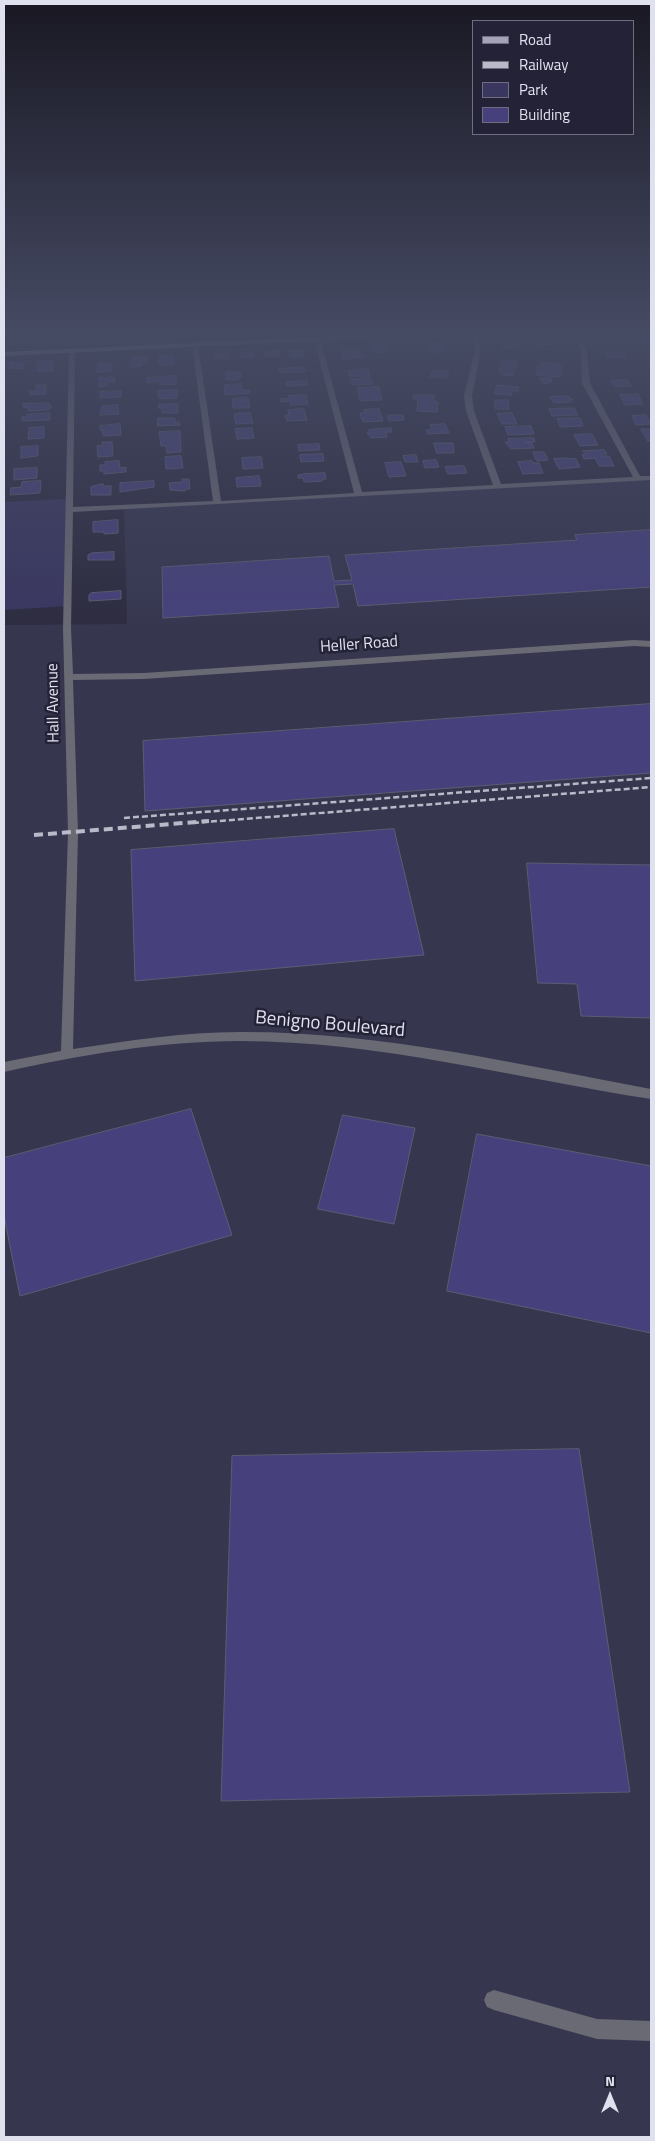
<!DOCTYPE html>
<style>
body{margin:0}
#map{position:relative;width:655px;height:2141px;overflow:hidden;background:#2d2c40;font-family:"Titillium Web",sans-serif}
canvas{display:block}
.frame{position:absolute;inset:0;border:5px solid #e0e1ee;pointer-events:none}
.legend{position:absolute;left:472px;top:20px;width:162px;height:115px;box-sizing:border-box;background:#232236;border:1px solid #6f6e80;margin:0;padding:6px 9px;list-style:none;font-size:15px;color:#e0e1ee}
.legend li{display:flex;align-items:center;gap:10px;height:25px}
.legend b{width:25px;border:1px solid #6f6e80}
.north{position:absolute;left:585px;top:2071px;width:50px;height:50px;-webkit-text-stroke:4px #232236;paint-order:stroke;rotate:0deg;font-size:14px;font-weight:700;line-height:20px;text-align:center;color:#e0e1ee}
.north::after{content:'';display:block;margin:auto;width:18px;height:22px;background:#e0e1ee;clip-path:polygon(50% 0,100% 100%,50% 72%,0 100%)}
</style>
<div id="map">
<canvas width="655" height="2141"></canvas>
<div class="frame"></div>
<ul class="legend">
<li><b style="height:6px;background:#a4a4b9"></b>Road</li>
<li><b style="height:6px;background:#b9bac8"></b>Railway</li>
<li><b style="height:14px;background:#393660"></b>Park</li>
<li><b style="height:14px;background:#46417c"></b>Building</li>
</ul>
<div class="north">N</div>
</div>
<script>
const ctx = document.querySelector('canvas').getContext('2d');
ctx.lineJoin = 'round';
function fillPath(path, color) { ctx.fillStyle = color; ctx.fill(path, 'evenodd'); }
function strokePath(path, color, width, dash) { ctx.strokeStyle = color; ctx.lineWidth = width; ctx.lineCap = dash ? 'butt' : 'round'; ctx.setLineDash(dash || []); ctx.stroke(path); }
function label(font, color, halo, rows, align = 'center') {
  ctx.font = font + ' "Titillium Web",sans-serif'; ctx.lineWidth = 5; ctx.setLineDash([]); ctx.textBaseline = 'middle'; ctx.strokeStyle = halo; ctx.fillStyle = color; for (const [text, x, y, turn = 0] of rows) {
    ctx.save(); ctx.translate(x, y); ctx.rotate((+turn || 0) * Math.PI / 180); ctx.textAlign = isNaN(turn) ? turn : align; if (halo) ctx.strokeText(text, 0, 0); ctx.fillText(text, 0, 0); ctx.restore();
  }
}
fillPath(new Path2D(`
 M651 478V2137H4V625L127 624 124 508Z`), '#36364f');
fillPath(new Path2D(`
 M67 499 68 606 4 610V502Z`), '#393660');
const building = new Path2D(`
 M10 334H30L29 339 9 340Z
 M44 334H65V339L44 340Z
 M603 334H612L616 339 602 340 599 335Z
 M623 334H638L642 341 629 342Z
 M534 336 547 337 552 345 537 346 533 338H535Z
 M502 339H518L522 348 502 349 501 346H505Z
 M442 342 446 352H431L427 343Z
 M386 344 388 351 376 353 373 345Z
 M354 347V350L361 349 364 358 342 359 340 348Z
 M289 350H303L304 354 301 355 302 357H291Z
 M279 351 280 356 265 357 264 352Z
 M254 352V357L240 358V353Z
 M607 352 626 353V358L607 357Z
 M229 353 230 359H216L215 354Z
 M162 355 173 356 174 365H159V357Z
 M141 356 148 358V363H141L142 366 131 367V359Z
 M502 360 517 361 513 376 501 375 502 372H499Z
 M52 361 53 371 38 372 37 362Z
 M24 362 23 369 9 368 10 363Z
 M542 362 563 364 562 370 551 369 550 371 561 372 560 377 536 375 538 365H541Z
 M99 363H112L111 371 97 372Z
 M304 367 305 372 284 373 280 372 279 369Z
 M368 369 370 376H349L348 371Z
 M433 370 448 371V376L446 378 431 377Z
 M226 372H241V377H238L239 380H227Z
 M176 376V384L160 385 159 381 147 383V378Z
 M114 377 115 382H107L108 386 99 387V378Z
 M370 378 373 384 354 385H352L350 380Z
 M540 378H551L552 382 543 384Z
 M627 380 631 386 615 387 611 381Z
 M307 381 308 385 287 386 286 382Z
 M241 384 242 390H250V393L224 395 225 385Z
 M36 385H46V394L30 395V391H36Z
 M497 385 519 387 518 391H512V395L495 394Z
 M379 387 382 400 360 401 357 388Z
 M177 390V398L160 399 158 396V391Z
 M121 391V397L100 398V392Z
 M638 394 643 404 625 405 620 395Z
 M306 395 308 404 291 405 290 401 281 402 280 399 290 398 289 396Z
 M414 395H434V401L438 402 437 412 417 411 418 399H413Z
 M568 396 573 400H570L571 402 554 403 550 397Z
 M248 398 250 408H233L232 399Z
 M495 400H508L509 409H496Z
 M47 403 50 404 51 408 46 410 28 411V407L24 408 23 404Z
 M159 404H178V413H162V408H159Z
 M118 405 119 414 100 415 102 406Z
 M571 408H574L578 415 552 416 549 409Z
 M304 409 307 420 287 421 285 415H289L288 410Z
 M379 409 383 421 363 422 360 413H365L364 410Z
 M50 413V420L22 421V417H27V415Z
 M250 413 253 423 236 424 234 414Z
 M512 413 517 424H502L497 414Z
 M388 415H403L404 420 389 421Z
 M646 415 651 424 636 425 632 416Z
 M158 418H175V422H179L180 425 158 426Z
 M580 418 583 426 560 427 557 419Z
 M120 424 121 435 103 436 102 430H100V426Z
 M445 424 449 433 428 434 426 430 432 429 430 425Z
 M531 426 534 434 508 435 505 427Z
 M44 427V438L28 439 29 428Z
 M252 428 254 438 237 439 235 429Z
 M391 428 392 432H386L387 437 371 438 367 433H369V430Z
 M641 429H651V441H648Z
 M180 431 181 452 167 453 166 446H161L159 432Z
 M592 434 598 445 580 446 574 435Z
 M534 438 535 442H525L532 443 534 448 511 449 505 442H509L508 439Z
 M102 442H112L113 456 98 457 97 446 103 445Z
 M434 443H453L454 453H437Z
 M319 444 320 450 299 451 298 445Z
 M38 446V456L21 458V447Z
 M604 450 607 454H601L602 456H609L614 466H599L595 458 584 459 582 455 585 454 583 451Z
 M533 452H544L548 460 537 461Z
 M323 454 324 461 301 462 300 455Z
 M416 455 418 462H405L403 456Z
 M181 456 183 468 166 469 165 457Z
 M261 457 263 468 243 469 242 458Z
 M566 458 576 459 580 467 559 469 554 459Z
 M436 460 439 467 425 468 423 461Z
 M119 461 120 468 126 467V472L104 474V471H100V465H105V462Z
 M532 461 533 463H539L543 473 523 474 518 462Z
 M401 462 406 476 389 477 385 463Z
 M464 466 467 473 448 474 445 467Z
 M37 468V478L14 480V469Z
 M325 473 326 479H322V481L304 482 303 478H298V475L302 474Z
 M259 476 261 486 237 487 236 478Z
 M182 479H189L190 489H185V491L170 490 169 483 182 482Z
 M41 481 40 493 10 495 11 488 21 487 22 482Z
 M154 481V487L120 492V483Z
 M103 484V486H111V495H91V487Z
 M118 520V533L104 534V532H93V522Z
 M651 530V587L358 606 353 584 334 585 339 607 163 618 162 567 329 556 334 581 352 580 345 555 577 540 575 535Z
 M114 552V560H88V555L92 553Z
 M121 591V599L89 601V595L91 593Z
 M651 704V773L145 811 143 741Z
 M394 829 424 955 135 981 131 850Z
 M527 863 651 865V1018L581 1016 577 984 538 983Z
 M191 1109 232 1235 20 1296 4 1216V1158Z
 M343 1115 415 1128 394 1224 318 1209Z
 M477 1134 651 1166V1333L447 1291Z
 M579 1449 630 1792 221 1801 232 1456Z`);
fillPath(building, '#46417c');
strokePath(building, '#5d5c73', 1);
fillPath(new Path2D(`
 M258 334H264L266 342H262Z
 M472 334H478L481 350 472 396 474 411 501 484 633 477 582 383 581 351 572 334H578L587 351 590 383 640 476H651V480L73 512 71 628 73 674 144 673 634 640 651 641V647L634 646 144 679 73 680 78 833 73 1049C128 1041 183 1032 239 1032 376 1031 517 1064 651 1089V1099C514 1078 379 1041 240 1041 161 1041 80 1055 4 1072V1062L61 1051 68 833 63 628 69 350 72 348 75 350 73 507 213 501 192 345 195 343 198 345 221 501 354 493 314 339 317 337 320 339 362 492 493 485 466 411 464 396 475 350Z
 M494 1990 597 2019 651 2021V2041L597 2039 494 2010 487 2007 484 2000 487 1993Z`), '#6a6a74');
fillPath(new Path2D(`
 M375 334H419L416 336 4 356V352Z`), '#a4a4b9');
strokePath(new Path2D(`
 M124 818 651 778
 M193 823 651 787`), '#b9bac8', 2.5, [6, 3]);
strokePath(new Path2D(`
 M34 835 209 821`), '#b9bac8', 4, [9, 5]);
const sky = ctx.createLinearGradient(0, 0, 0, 634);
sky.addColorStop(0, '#191823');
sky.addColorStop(0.53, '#464b64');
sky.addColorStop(1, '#464b6400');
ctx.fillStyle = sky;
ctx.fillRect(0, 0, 655, 634);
label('16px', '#e0e1ee', '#232236', [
 ["Heller Road",359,645,-4],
 ["Hall Avenue",54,703,-91]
]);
label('19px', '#e0e1ee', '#232236', [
 ["Benigno Boulevard",330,1025,5]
]);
</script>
